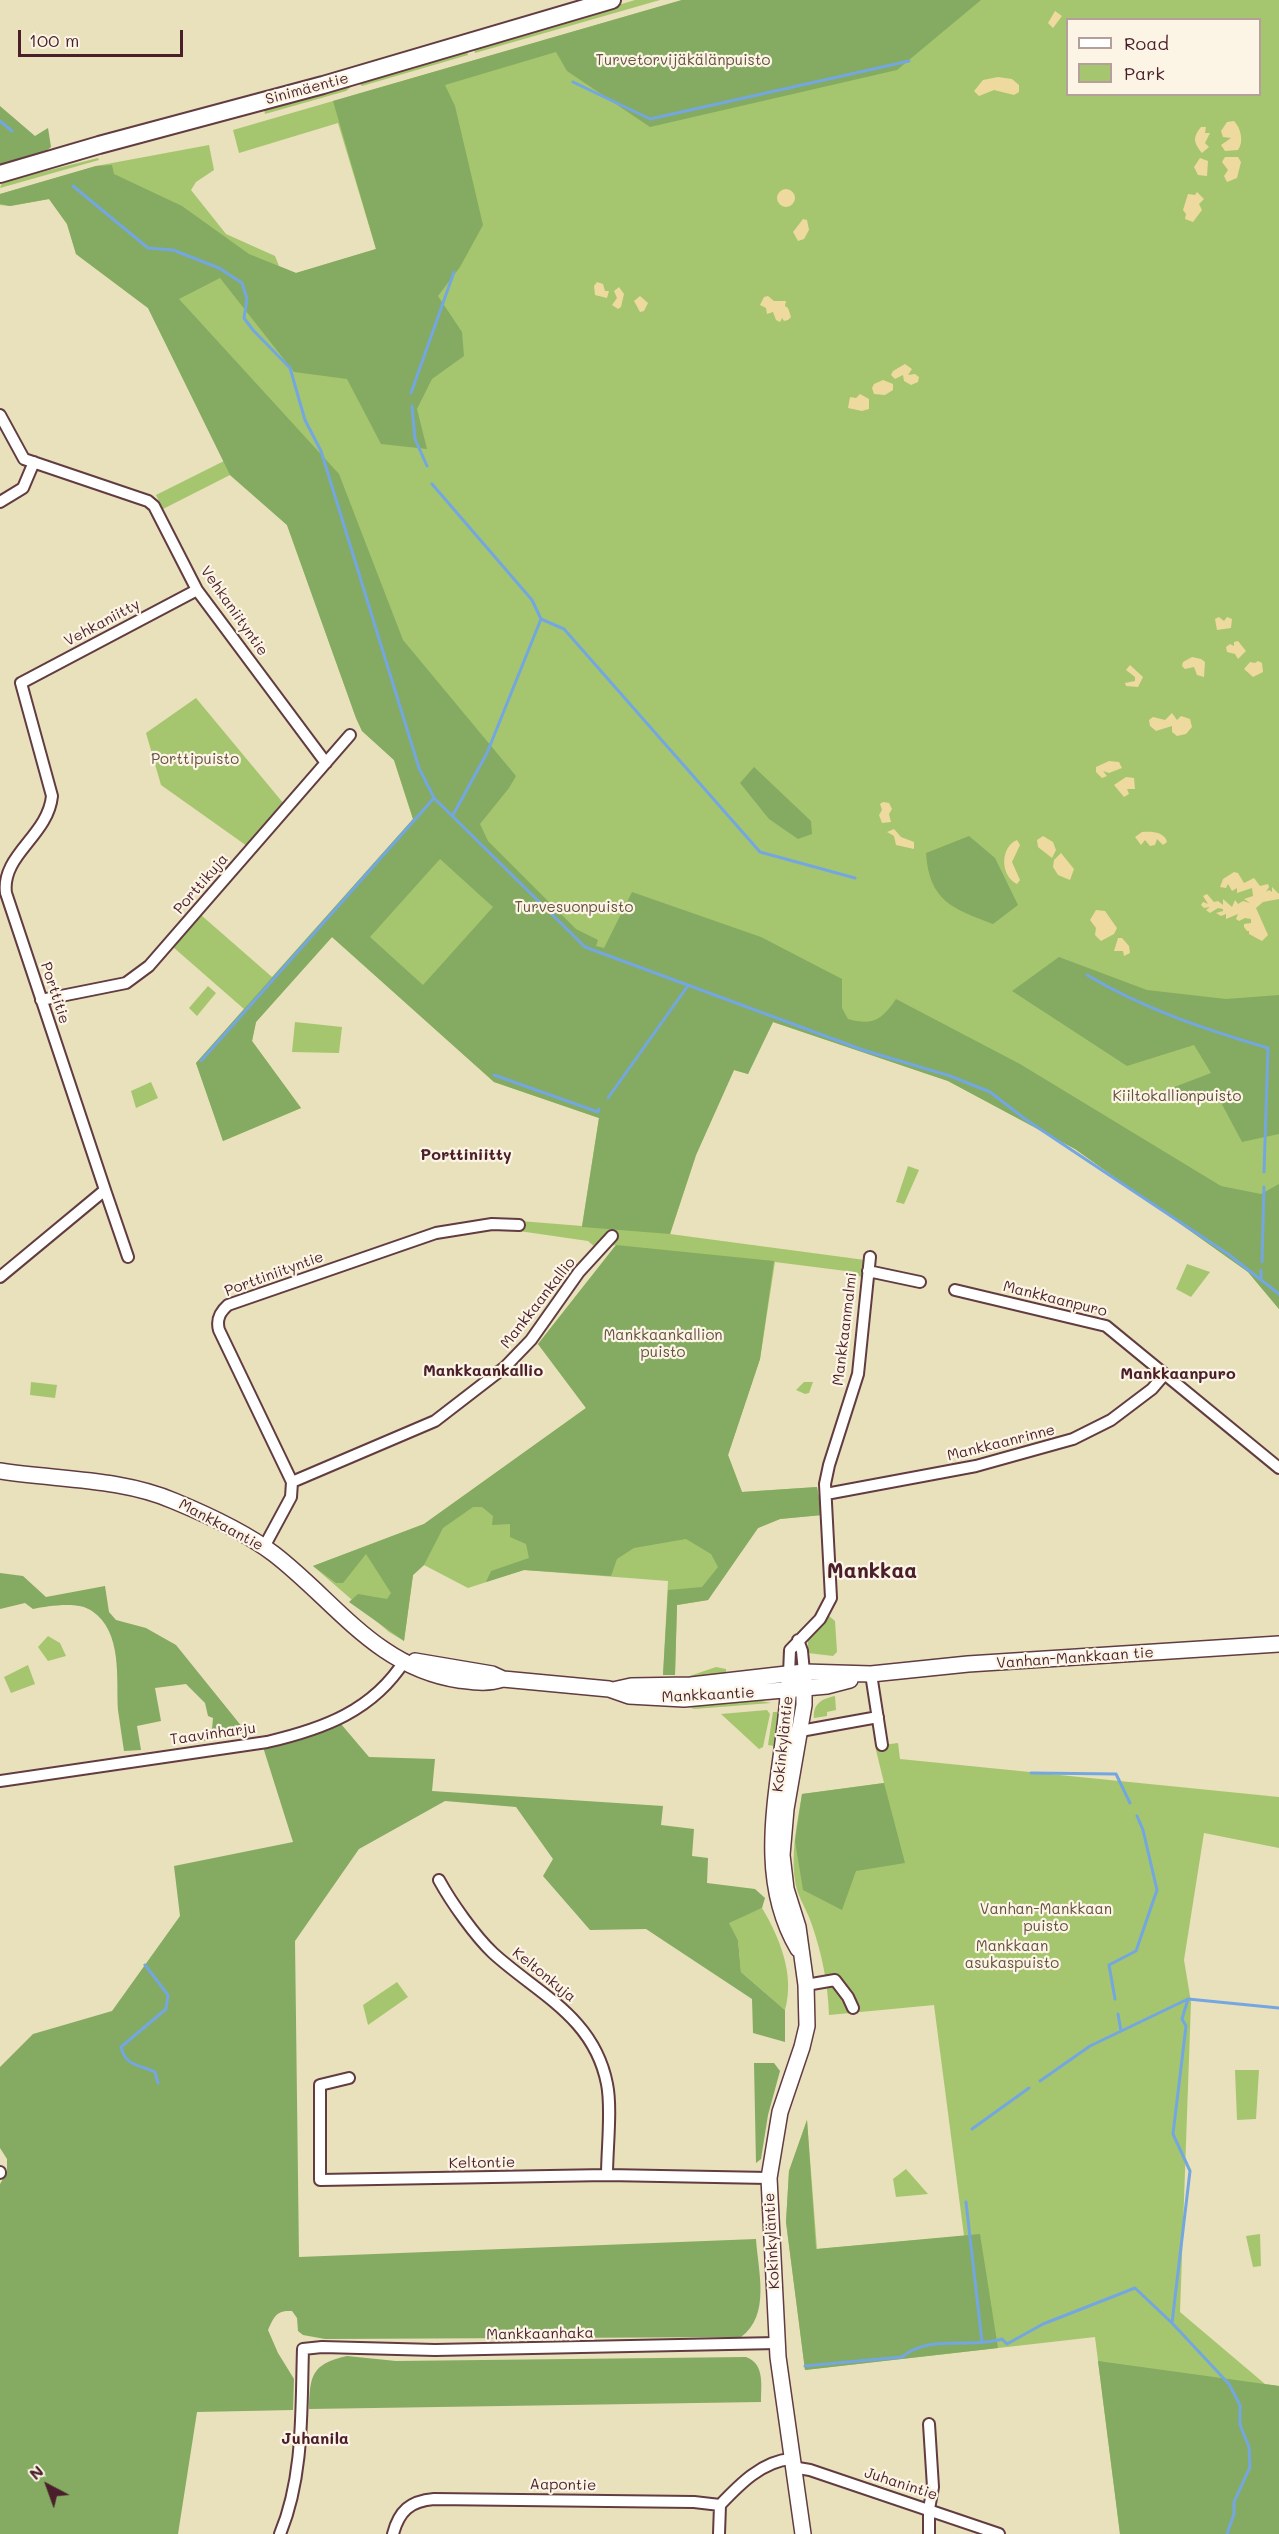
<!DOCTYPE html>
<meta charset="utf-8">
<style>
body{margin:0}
#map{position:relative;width:1279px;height:2534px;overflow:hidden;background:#e9e0bc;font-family:Mali,sans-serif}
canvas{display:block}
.legend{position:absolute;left:1066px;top:18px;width:195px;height:78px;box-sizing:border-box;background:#fcf5e5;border:2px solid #b59f9b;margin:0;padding:8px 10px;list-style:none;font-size:18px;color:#4a1f2b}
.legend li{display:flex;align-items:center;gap:12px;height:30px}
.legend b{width:30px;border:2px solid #b59f9b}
.north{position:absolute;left:18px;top:2456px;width:60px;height:60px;-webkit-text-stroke:4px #fcf5e5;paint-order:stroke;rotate:319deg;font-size:16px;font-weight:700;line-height:24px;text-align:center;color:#4a1f2b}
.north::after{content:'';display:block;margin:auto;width:21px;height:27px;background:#4a1f2b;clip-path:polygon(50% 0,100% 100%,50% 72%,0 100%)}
.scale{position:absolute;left:18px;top:30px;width:165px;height:27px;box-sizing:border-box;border:3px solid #4a1f2b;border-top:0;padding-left:8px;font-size:18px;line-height:21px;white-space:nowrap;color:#4a1f2b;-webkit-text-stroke:4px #fcf5e5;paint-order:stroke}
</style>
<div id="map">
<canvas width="1279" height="2534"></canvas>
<ul class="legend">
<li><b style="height:8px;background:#fff"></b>Road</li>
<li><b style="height:16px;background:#a5c66e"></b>Park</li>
</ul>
<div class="north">N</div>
<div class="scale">100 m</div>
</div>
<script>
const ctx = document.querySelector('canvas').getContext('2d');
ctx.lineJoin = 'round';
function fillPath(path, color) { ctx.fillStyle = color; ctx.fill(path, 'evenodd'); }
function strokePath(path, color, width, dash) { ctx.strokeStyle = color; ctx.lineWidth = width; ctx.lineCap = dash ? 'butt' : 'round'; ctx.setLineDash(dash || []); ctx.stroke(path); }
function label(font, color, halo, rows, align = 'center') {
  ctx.font = font + ' Mali,sans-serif'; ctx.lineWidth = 4.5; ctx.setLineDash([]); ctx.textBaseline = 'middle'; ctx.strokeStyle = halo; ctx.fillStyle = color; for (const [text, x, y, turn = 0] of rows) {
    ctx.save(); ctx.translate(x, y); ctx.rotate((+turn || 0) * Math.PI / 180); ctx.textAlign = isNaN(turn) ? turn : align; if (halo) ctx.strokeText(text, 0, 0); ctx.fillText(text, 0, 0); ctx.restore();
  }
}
fillPath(new Path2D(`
 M635 0H660L475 53 474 49Z
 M682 0H1279V1309L1248 1272 1075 1149 948 1081 773 1022 748 1074 734 1070 696 1155 670 1234 865 1260 862 1278 854 1272 775 1262 760 1359 728 1455 742 1492 817 1487 822 1515 780 1519 758 1528 708 1600 677 1605 675 1675H663L668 1581 524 1570 468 1588 424 1565 413 1575 404 1641 389 1632 313 1566 424 1524 586 1408 538 1344 616 1245 595 1247 588 1241 519 1231 520 1221 582 1226 599 1118 494 1082 332 937 256 1022 252 1041 301 1108 223 1141 196 1063 244 1009 173 947 201 915 272 977 413 819 394 760 362 731 356 718 287 525 230 475 163 509 156 495 224 461 148 308 76 254 67 224 49 199 10 206 0 205V194L96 166 209 145 214 170 196 182 191 190 226 234 275 256 279 266 296 273 376 249 338 123 239 153 233 130ZM1068 20H1260V94H1068Z
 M467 51 468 55 362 86 359 83 388 71Z
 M353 85 346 91 265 114 264 110 327 90Z
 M98 158 99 160 0 188 2 182Z
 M196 698 284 804 247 846 161 785 146 733Z
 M208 986 216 993 197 1016 189 1008Z
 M295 1022 342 1027 339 1053 292 1052Z
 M151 1082 158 1098 136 1108 131 1091Z
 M908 1166 919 1170 904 1204 896 1202Z
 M1187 1264 1210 1272 1191 1297 1176 1289Z
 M31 1382 57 1385 55 1398 30 1395Z
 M804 1382H813L809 1393 805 1394 796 1390Z
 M829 1616 835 1621 837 1652 833 1656 808 1653V1639Z
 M48 1636 60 1643 66 1656 48 1661 38 1647Z
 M28 1665 35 1684 11 1693 4 1677Z
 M716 1667 726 1669V1672L714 1677 681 1679Z
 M835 1696 836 1710 827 1712V1716L814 1718C813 1704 821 1699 835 1696Z
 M742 1697 771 1703 694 1709 687 1706Z
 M767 1710 770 1714 763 1747 759 1749 721 1714Z
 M773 1712H777L781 1719 774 1746 768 1745Z
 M898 1743 900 1759 1279 1797V1848L1204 1833 1184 1960 1191 2002 1180 2312 1265 2384 1279 2386V2534H1120L1095 2337 805 2370 786 2222 789 2171 807 2120 817 2249 964 2236 934 2005 829 2015C828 1984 822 1954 812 1925 808 1912 799 1899 796 1886 790 1856 797 1824 802 1794L884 1783 875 1746Z
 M762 1908C780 1938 795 1975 785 2010L741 1972 738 1940 728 1922Z
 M397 1982 408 1997 368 2025 363 2005Z
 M1235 2070H1259L1256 2119 1237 2120Z
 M906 2169 928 2194 896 2197 893 2179Z
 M1260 2234 1261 2266 1253 2267 1246 2236Z`), '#a5c66e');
fillPath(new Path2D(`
 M682 0H981L897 70 650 127 567 71 556 52 445 85 455 106 483 225 460 267 438 296 462 332 464 356 432 379 417 409 427 449 381 444 347 379 294 372 220 278 179 299 339 474 403 640 516 776 509 788 480 824 488 841 576 929 598 940 596 946 604 948 632 892 761 937 842 979V1008L848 1019C872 1026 882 1020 896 999L1020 1064 1221 1186 1261 1194 1279 1184V1309L1248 1272 1075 1149 948 1081 773 1022 748 1074 734 1070 696 1155 670 1234 582 1227 599 1118 494 1082 332 937 256 1022 252 1041 301 1108 223 1141 196 1063 413 819 394 760 362 731 356 718 287 525 230 475 148 308 76 254 67 224 49 199 10 206 0 204V194L96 166 112 165 114 174 182 206 249 254 296 273 376 249 333 101ZM440 859 493 907 423 985 370 937Z
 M0 106 35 136 48 128 51 147 39 157 0 168Z
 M754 767 811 821 812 834 798 839 769 819 740 783Z
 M969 836 995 858 1018 905 993 924C953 909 929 901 926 853Z
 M1059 957 1147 990 1226 999 1279 995V1134L1242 1142 1217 1095 1176 1100 1169 1089 1211 1073 1194 1045 1127 1066 1012 991Z
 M616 1245 774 1261 760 1359 728 1455 742 1492 817 1487 822 1515 780 1519 758 1528 708 1600 677 1605 675 1675H663L668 1590 702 1587 718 1567 711 1554 686 1539 634 1548 617 1559 611 1576 524 1570 486 1582 491 1571 529 1558 526 1544 510 1537V1524L492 1525 493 1516 482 1507H473L443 1528 424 1565 413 1575 404 1641 349 1602 358 1594 387 1599 391 1593 366 1554 343 1583H336L313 1566 424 1524 586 1408 538 1344Z
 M0 1573 23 1576 46 1597 105 1586 109 1612 116 1620 146 1628 176 1645 247 1733 192 1743 198 1736 212 1729 213 1718 208 1716 205 1703 186 1684 155 1688 161 1721 137 1726 141 1750 124 1751C122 1738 120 1724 118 1710 116 1679 123 1632 92 1611 78 1601 49 1606 33 1609L25 1603 0 1609Z
 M341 1724 369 1757 435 1759 432 1791 663 1806 661 1825 694 1829 692 1856 708 1858 707 1883 755 1889 765 1898 762 1908 729 1923 738 1940 741 1972 785 2010V2042L753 2033 752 1999 646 1929 590 1930 543 1876 553 1859 516 1807 445 1801 359 1849 295 1941 299 2257 756 2239C758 2271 771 2315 741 2337L325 2339 303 2335 298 2331 297 2318 292 2311C276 2310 274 2317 268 2330L278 2353 294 2379 293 2410 197 2412 178 2534H0V2184L7 2172V2159L0 2148V2067L33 2034 112 2011 180 1916 174 1866 293 1842 263 1747 304 1737Z
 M884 1783 905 1863 856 1871 842 1910 803 1890 795 1841 802 1794Z
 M754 2063H774L780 2071 768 2115 761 2159 756 2163Z
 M807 2120 816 2249 980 2234 998 2348 805 2370 786 2222 789 2171Z
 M347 2356 396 2361 746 2357C765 2364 761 2385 761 2402L309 2409C310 2376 311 2364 347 2356Z
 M1098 2361 1279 2386V2534H1120Z`), '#84ab61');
fillPath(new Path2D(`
 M1055 11 1062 16 1053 28 1048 23Z
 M998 77 1012 79 1019 85V92L1014 95 994 90 979 96 974 91 983 80Z
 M1234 121C1241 128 1244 142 1238 150L1225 151 1221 145 1231 138 1223 137 1221 131 1227 122Z
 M1201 127H1206L1205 133H1210L1205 143 1209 147 1202 153C1194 143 1192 138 1201 127Z
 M1225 157H1238L1241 162 1237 178 1227 182 1224 176 1228 170 1222 162Z
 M1200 158 1208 161 1207 176 1198 175 1194 167Z
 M777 198a9 9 0 1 1 18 0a9 9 0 1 1-18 0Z
 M1197 192 1204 199 1199 204 1202 210 1193 222 1185 219 1186 214 1183 210 1188 194 1195 195Z
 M803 219 807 220 809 230 804 239 798 241 793 232Z
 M597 282 603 284 605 291H609L607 298 595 295 594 286Z
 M619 287 624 294 621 307 618 309 612 305 617 298 614 291Z
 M640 296 648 303 644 311 640 312 634 301Z
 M768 296 774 301H786L785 306 788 308 791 317 788 320 784 321 782 318 780 322 776 320 773 312 767 314 766 308 760 305 764 297Z
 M905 364 912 369 908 375 915 374 919 377 918 382 911 385 904 381 903 375 895 379 891 375 893 371Z
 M883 380 893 384V390L885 395 874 394 872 388 874 384Z
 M860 394 869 399V409L862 411 848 408 850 397 856 398Z
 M1219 617 1224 621 1227 617 1232 619 1231 628 1217 630 1215 619Z
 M1238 641 1246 651 1238 659 1235 654 1227 652 1226 647 1230 644 1234 646V642Z
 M1192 657 1201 659 1205 662 1204 677 1197 675 1194 667 1185 669 1182 666 1183 662Z
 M1258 661 1262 663 1263 672 1253 677 1244 669 1250 662 1255 663Z
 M1130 665 1143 677 1138 687 1126 686 1125 683 1135 681V677L1126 670Z
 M1172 713 1177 720 1181 716 1190 719 1192 727 1186 734 1177 736 1172 732V726L1156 731 1150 726 1149 720 1153 717 1165 720Z
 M1109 761 1119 762 1122 768 1109 773 1103 771 1107 776 1102 778 1096 772V767Z
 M1126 777 1134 778 1135 789H1127L1129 794 1124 797 1114 785Z
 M883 802 889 803 892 809 889 814 891 822 882 823 879 815 882 810 880 804Z
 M894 829 901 837 914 842V849L896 845 894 836 887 832Z
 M1142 832C1151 831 1165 832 1167 842L1163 845 1157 839 1155 845 1150 846 1145 840 1141 845 1135 837Z
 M1043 836 1053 842 1056 850 1052 858 1038 847 1037 840Z
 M1017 840 1020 845 1012 862 1020 880 1017 884C1000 876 1000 847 1017 840Z
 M1061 853 1074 869 1070 880 1058 875 1053 867 1054 860Z
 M1234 872 1238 873 1244 883 1254 878 1260 886 1268 884 1269 887 1266 892 1269 890 1272 892V887L1279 894V899L1263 902 1256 908 1268 935 1262 941 1249 934V931H1255H1247L1244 927V924L1251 923V919L1245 918 1239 921 1236 919 1238 914 1226 919V914L1221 916 1216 913 1223 911V909L1218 908 1210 913 1206 910 1210 907 1204 908 1201 905 1203 902 1208 904 1203 896 1207 894 1214 902 1218 901 1223 905V899L1232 907 1235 900 1238 904 1243 901 1250 903 1244 899 1253 896 1252 888 1237 893V888L1232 891 1228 884 1226 888 1220 887 1223 879Z
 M1096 910 1105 911 1117 928 1114 934 1101 941 1095 935 1096 928 1090 920Z
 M1118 938H1122L1129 946 1130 953 1124 956 1123 951H1114Z`), '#eeda9e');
strokePath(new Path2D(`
 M573 82 650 119 909 61
 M0 121 12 131
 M73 186 148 248 173 250 219 268 242 283 247 299 244 318 253 330 290 368 305 420 321 451 419 768 434 798 585 947 863 1050 950 1076 990 1092 1025 1119 1228 1254 1279 1294
 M411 393 454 272
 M412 406 415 439 427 466
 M432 484 532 600 541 619 487 753 453 815
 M541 619 564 629 760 852 855 878
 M1087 975C1144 1009 1204 1029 1268 1048L1264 1172
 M201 1061 434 798
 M494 1075 598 1112 599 1109
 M608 1098 687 987
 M1262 1262 1264 1187
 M1261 1279V1270
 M1031 1773 1116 1774 1130 1803
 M145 1965 168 1995 166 2009 121 2047C125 2066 140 2065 155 2072L158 2083
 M1115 1999 1109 1965 1136 1951 1157 1890 1143 1830 1137 1816
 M1118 2014 1121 2031
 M1040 2081 1090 2046 1188 1999 1279 2008
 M972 2129 1029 2088
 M966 2202 982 2342
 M1172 2323 1190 2171 1173 2134 1186 2026 1182 2019 1188 1999
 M805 2366 902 2357C930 2334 969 2349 1002 2339L1007 2344 1043 2324 1135 2288 1172 2323 1229 2384 1240 2405V2425L1249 2447 1250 2467 1234 2502V2514L1227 2534`), '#74a7e0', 3);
const street = new Path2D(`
 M0 415 24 459 148 501 154 506 197 590 326 763
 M0 502 23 488 34 462
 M41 1000 126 983 149 966 350 735
 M105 1190 128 1257
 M868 1271 920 1282
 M0 1277 105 1190 6 893C1 855 48 836 52 796L21 683 197 590
 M955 1290 1106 1326 1279 1468
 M292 1482 435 1421 505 1367 531 1340 579 1272 612 1236
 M826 1494 976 1466 1073 1439 1111 1420 1152 1389 1164 1375
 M264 1547 291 1497 292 1482 219 1330C216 1319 220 1312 228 1305L436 1233 492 1224 519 1225
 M798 1640 802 1651 804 1672
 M789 1674 790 1650 820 1619 831 1598 825 1484 829 1465 858 1374 870 1257
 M871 1674 882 1745
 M795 1732 878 1717
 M0 1781 267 1742C323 1729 373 1711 405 1660
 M439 1880C451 1902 475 1936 493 1953 538 1994 594 2017 607 2084 612 2108 607 2149 607 2175
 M806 1985 835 1980 848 1997 853 2008
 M349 2078 320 2085V2180L607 2175 769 2178
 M0 2172V2173
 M792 2467 810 2470 999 2534
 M280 2534C304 2476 301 2411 303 2349L322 2347 435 2350 777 2343
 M393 2534C399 2511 410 2501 434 2499L694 2502 720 2505
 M719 2534 720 2505C739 2485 762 2461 791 2459
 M929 2534V2509L933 2487 929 2424`);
const secondary = new Path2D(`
 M0 1471C57 1480 121 1478 174 1501 208 1515 245 1532 274 1554 335 1601 377 1668 459 1680 475 1682 488 1684 503 1679
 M415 1661 492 1674 503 1679 609 1689 629 1696 684 1699 827 1686 850 1680
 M789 1680C786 1770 749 1866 798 1949
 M613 1690 631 1686 691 1685 804 1672 871 1674 968 1664 1279 1644
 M803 2534 778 2357 769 2178 780 2112 802 2047 807 2026 806 1985 798 1927 786 1889 782 1855 786 1809 804 1705V1672`);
const primary = new Path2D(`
 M0 174 99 145 323 85 612 0`);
strokePath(street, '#623c41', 14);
strokePath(secondary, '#623c41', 18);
strokePath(primary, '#623c41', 20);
strokePath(street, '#fff', 10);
strokePath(secondary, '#fff', 15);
strokePath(primary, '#fff', 16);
label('15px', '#65513f', '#fcf5e5', [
 ["Turvetorvijäkälänpuisto",683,60],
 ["Porttipuisto",195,759],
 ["Turvesuonpuisto",574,907],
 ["Kiiltokallionpuisto",1177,1096],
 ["Mankkaankallion",663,1335],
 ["puisto",663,1352],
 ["Vanhan-Mankkaan",1046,1909],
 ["puisto",1046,1926],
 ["Mankkaan",1012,1946],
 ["asukaspuisto",1012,1963]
]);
label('15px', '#4a1f2b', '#fcf5e5', [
 ["Sinimäentie",307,89,-15],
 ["Vehkaniityntie",234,611,55],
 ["Vehkaniitty",102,623,-28],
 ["Porttikuja",201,884,-49],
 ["Porttitie",55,993,72],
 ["Porttiniityntie",274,1274,-20],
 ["Mankkaanpuro",1055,1299,14],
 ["Mankkaankallio",538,1303,-52],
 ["Mankkaanmalmi",845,1329,-83],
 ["Mankkaanrinne",1001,1443,-14],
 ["Mankkaantie",221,1525,28],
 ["Vanhan-Mankkaan tie",1075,1658,-4],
 ["Mankkaantie",708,1695,-3],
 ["Taavinharju",213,1734,-8],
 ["Kokinkyläntie",783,1744,-84],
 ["Keltonkuja",544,1975,39],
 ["Keltontie",482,2163,-1],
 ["Kokinkyläntie",772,2241,-93],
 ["Mankkaanhaka",540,2334,-1],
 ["Juhanintie",901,2484,18],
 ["Aapontie",563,2485,1]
]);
label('bold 16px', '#4a1f2b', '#fcf5e5', [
 ["Porttiniitty",466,1155],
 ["Mankkaankallio",483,1371],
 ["Mankkaanpuro",1178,1374],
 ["Juhanila",315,2439]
]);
label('bold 21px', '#4a1f2b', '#fcf5e5', [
 ["Mankkaa",872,1572]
]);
</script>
